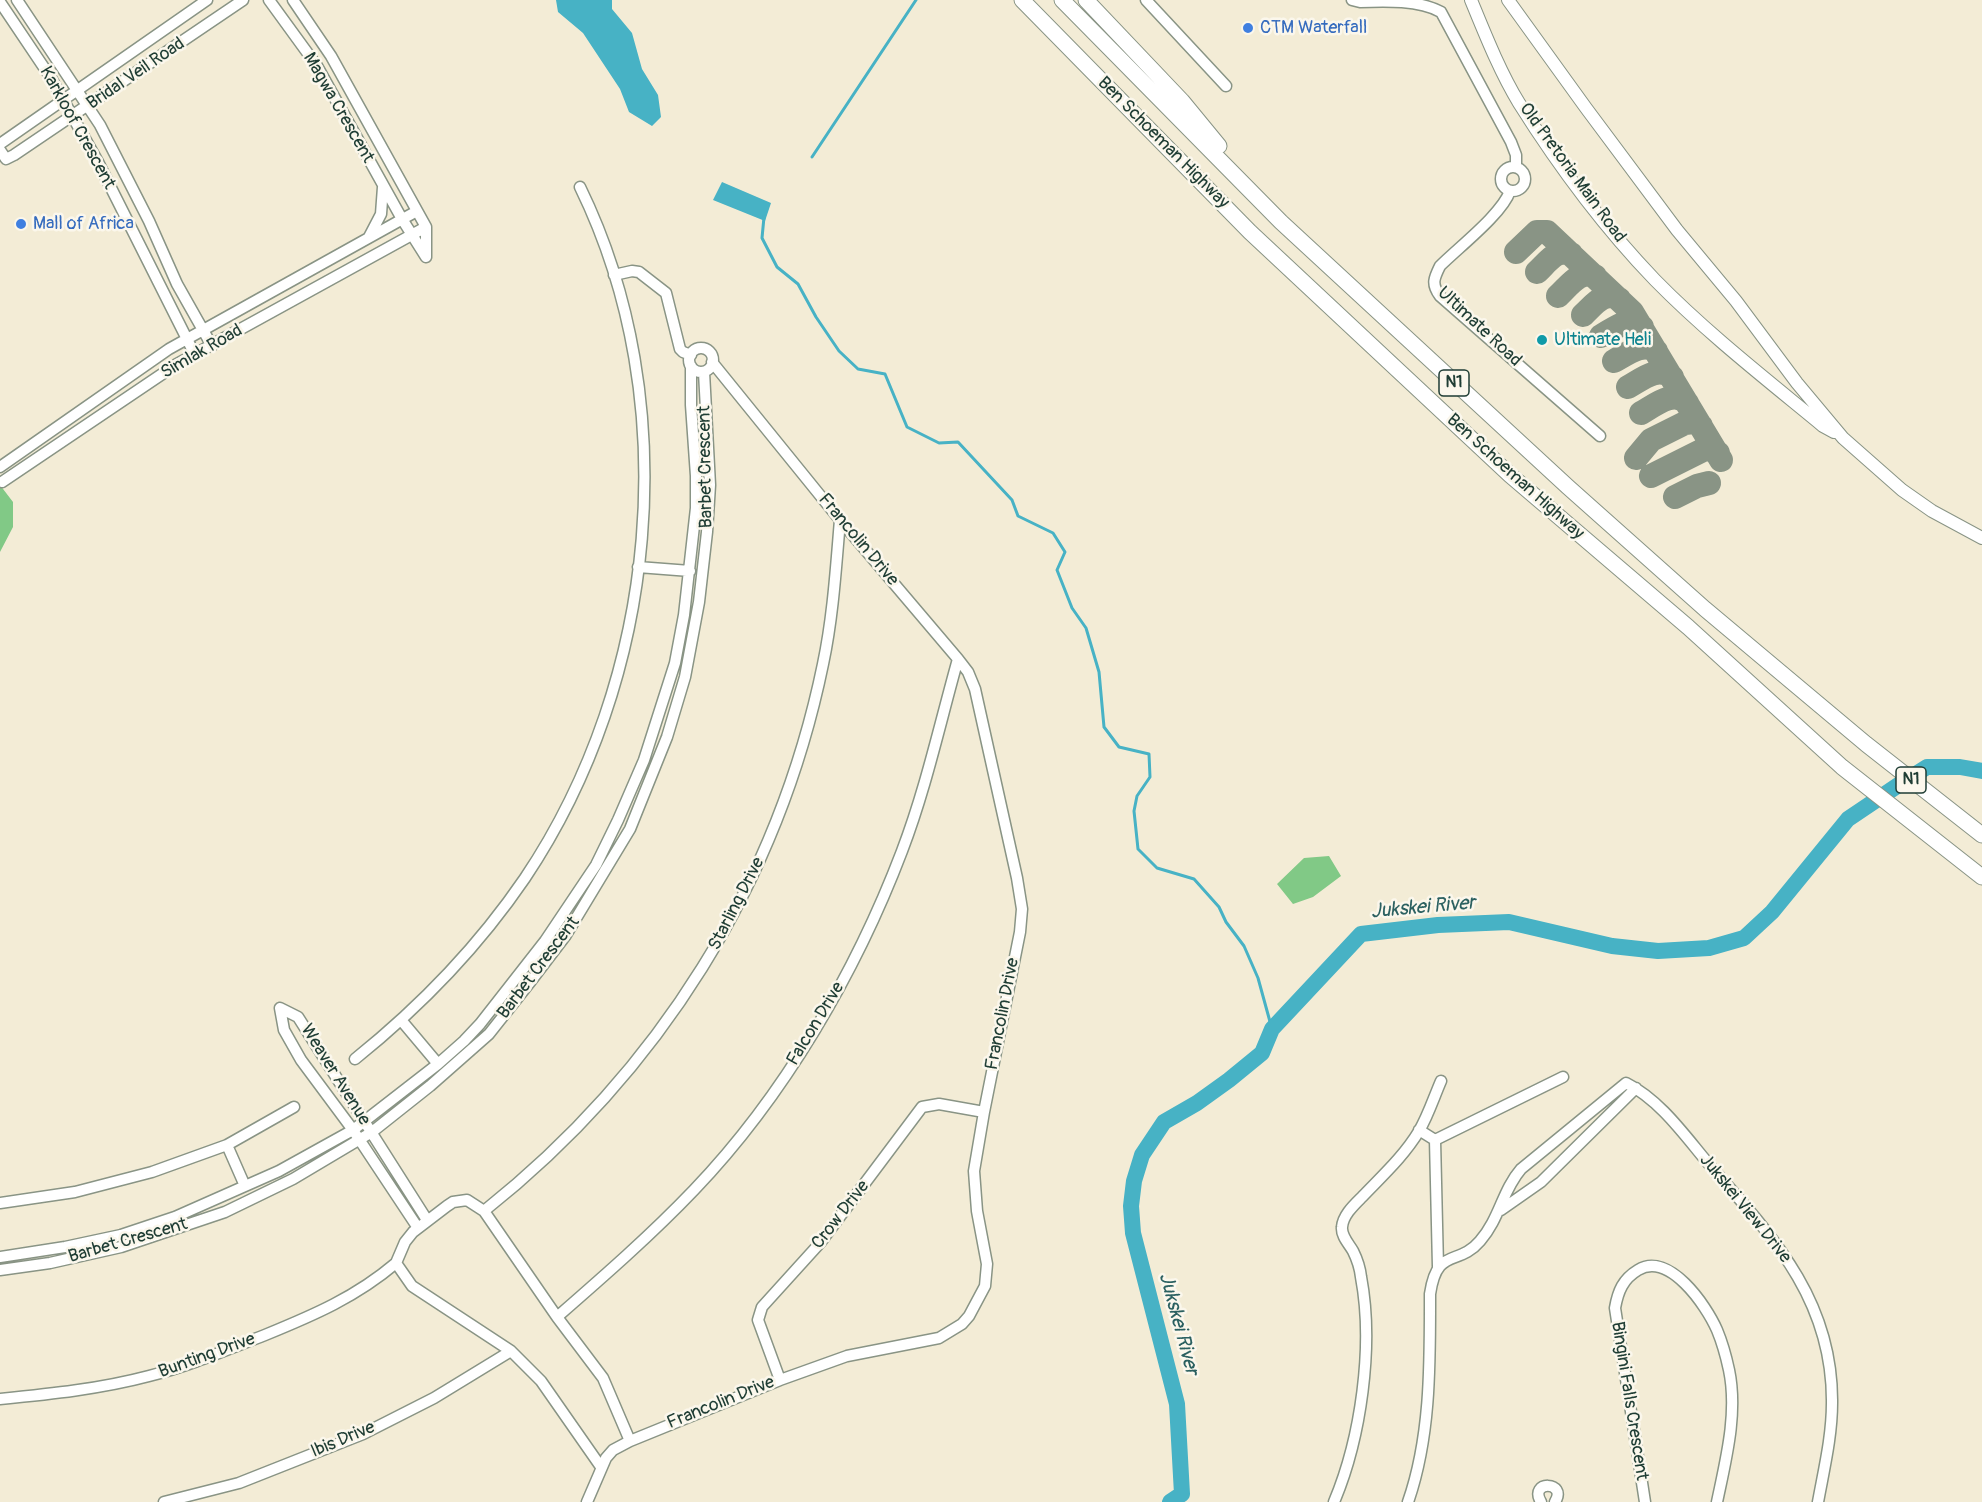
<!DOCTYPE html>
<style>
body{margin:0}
canvas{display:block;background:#f3ecd6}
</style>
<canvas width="1982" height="1502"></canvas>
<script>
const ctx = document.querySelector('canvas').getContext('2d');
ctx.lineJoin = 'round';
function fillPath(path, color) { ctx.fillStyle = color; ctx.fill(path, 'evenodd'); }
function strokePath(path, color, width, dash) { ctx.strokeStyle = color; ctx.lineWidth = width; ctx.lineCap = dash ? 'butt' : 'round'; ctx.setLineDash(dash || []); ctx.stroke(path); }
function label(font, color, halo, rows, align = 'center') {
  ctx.font = font + ' Pangolin,sans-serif'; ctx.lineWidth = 5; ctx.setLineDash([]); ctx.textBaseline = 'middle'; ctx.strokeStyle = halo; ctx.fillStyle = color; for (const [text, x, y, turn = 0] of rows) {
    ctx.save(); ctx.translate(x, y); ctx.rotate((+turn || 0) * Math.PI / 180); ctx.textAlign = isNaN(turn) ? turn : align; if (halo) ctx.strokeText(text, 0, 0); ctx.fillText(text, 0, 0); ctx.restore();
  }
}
fillPath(new Path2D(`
 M0 485 13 502V527L0 552Z
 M1329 856 1341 876 1313 897 1293 904 1277 884 1304 858Z`), '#81c986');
fillPath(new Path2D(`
 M556 0H612V9L632 33 642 69 658 95 661 117 652 126 629 112 620 89 583 33 558 12Z
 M722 182 771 203 765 221 713 200Z`), '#47b2c5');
strokePath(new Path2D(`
 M812 157 916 0
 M764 217 762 238 777 267 798 284 816 317 839 351 858 369 885 374 907 427 939 443 958 442 1012 500 1018 516 1053 533 1065 552 1057 570 1072 608 1086 628 1099 672 1104 727 1119 747 1149 754 1150 777 1137 796 1134 811 1138 849 1157 868 1194 879 1219 907 1226 922 1244 946 1258 978 1272 1029`), '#47b2c5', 3);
strokePath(new Path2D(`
 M1170 1502 1182 1494 1177 1404 1133 1233 1131 1206 1134 1181 1142 1155 1164 1122 1197 1103 1229 1080 1262 1053 1272 1029 1361 934 1438 925 1509 922 1612 946 1658 951 1709 948 1744 938 1772 912 1848 819 1900 784 1927 767H1960L1982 771`), '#47b2c5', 16);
strokePath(new Path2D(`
 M1516 252 1537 232H1547L1632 312 1721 460
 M1537 272C1547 263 1557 247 1571 254
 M1558 296C1569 286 1580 269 1595 276
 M1583 315C1594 305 1604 290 1619 299
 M1601 336C1614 329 1629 315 1642 327
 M1614 361C1627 354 1643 341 1656 351
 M1628 387C1641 380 1658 365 1672 377
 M1641 413C1655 405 1674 389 1687 403
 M1636 458 1651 440 1685 423 1694 422 1701 426
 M1651 476 1703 450 1709 449 1718 453
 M1675 497 1697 486 1709 483`), '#899485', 24);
const minor = new Path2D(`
 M17 0 100 125 149 221 177 284 212 346
 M269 0 317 66 402 219 426 257
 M293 0 331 56 426 227V257
 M1146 0 1226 86
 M1352 0 1360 2C1386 1 1419 0 1441 12L1511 142 1516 155V167
 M0 2 51 78 98 162 195 355
 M0 144 207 0
 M0 150 6 159 14 155 243 0
 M1501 179a12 12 0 1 1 24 0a12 12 0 1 1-24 0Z
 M1510 191C1502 214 1459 247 1440 266 1434 278 1431 284 1440 296L1600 436
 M369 237 381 214 383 187
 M614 275 632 271 639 272 666 293 680 349 683 352 691 355
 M689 360a12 12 0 1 1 24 0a12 12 0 1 1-24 0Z
 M0 467 169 349 417 211
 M2 482 177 364 426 227
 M638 567 690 571
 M401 1020 438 1064
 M355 1059C421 1006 478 947 525 878 658 680 685 402 580 187
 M1419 1130 1435 1140 1438 1267
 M1435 1140 1563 1077
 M227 1145 294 1107
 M0 1203 75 1192 152 1172 227 1145 245 1186
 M1501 1210 1541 1182 1636 1088
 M484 1211C659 1072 778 883 823 664 833 617 836 567 840 520
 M418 1228 353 1130 301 1060 284 1030 280 1008 298 1017 427 1220
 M0 1257 65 1247 121 1235 175 1217 279 1171 353 1130 438 1064 464 1041 480 1024 545 941 596 865 618 820 644 760 675 663 684 615 696 508V476L691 405V366
 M0 1270 50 1263 121 1247 225 1212 293 1179 372 1132 430 1086 489 1034 531 981 566 935 630 829 667 737 685 677 699 602 707 532 710 485 704 372
 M557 1317C604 1276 651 1235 694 1190 784 1096 856 972 902 851 926 788 940 723 958 659
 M780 1380 758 1320 762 1307 820 1243 922 1107 939 1104 984 1112
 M0 1399C50 1394 100 1389 149 1376 189 1366 226 1350 265 1335 314 1315 356 1297 396 1263
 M601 1467 541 1381 511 1351 412 1286 396 1263 405 1242 413 1232 447 1206 453 1202 467 1200 484 1211 557 1317 603 1378 630 1441
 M164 1502 239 1483 363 1434 434 1398 511 1351
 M587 1502 606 1458 613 1450 630 1441 780 1380 847 1356 939 1338 962 1324 969 1316 985 1286 987 1264 977 1211 974 1171 984 1112 1020 932 1022 909 1017 878 975 689 968 672 958 659 840 520 712 362
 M1334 1502C1361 1438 1374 1346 1361 1277 1360 1268 1357 1259 1353 1251 1349 1244 1341 1236 1342 1227 1343 1215 1354 1205 1362 1197 1382 1176 1404 1156 1419 1131 1428 1116 1434 1097 1441 1081
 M1408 1502C1431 1436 1430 1363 1430 1294 1437 1246 1458 1267 1480 1241 1500 1218 1502 1191 1521 1169L1626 1083C1662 1101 1687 1139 1713 1169 1775 1239 1833 1302 1832 1403 1832 1436 1824 1469 1818 1502
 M1541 1502C1528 1480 1568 1481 1555 1502
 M1645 1502 1615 1308C1618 1291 1623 1279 1638 1270 1669 1251 1706 1305 1717 1330 1722 1342 1726 1356 1729 1370 1738 1413 1726 1459 1717 1502`);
const major = new Path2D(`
 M1471 0C1485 34 1500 72 1519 103 1558 165 1604 227 1655 280 1707 333 1766 379 1823 426L1834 432
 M1508 0 1586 108 1677 230 1736 301 1797 383 1843 438 1902 490 1932 511 1982 538`);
const highway = new Path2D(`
 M1022 0 1250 232 1510 475 1688 627 1842 767 1982 877
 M1062 0 1281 222 1568 487 1705 609 1866 744 1982 835
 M1086 0 1182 101 1219 146`);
strokePath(minor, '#899485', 13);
strokePath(major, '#899485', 14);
strokePath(highway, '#899485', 17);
strokePath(minor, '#fff', 10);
strokePath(major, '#fff', 12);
strokePath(highway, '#fff', 15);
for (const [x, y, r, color] of [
 [1248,28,6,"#3f7fe0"],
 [21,224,6,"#3f7fe0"],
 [1542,340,6,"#0f9aa8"]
]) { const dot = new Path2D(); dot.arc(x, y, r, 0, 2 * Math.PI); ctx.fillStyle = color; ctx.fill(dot); strokePath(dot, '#fbf7ec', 2); }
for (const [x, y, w] of [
 [1454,383,30],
 [1911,780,30]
]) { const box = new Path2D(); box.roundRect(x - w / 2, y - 13, w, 26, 4.5); ctx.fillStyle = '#fbf7ec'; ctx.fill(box); strokePath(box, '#1f3d34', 1.5); }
label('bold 16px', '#1f3d34', null, [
 ["N1",1454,383],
 ["N1",1911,780]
]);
label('18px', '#366cbe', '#fbf7ec', [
 ["CTM Waterfall",1260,28],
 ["Mall of Africa",33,224]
], 'left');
label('18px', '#1f3d34', '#fbf7ec', [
 ["Bridal Veil Road",136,74,-34],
 ["Magwa Crescent",338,108,60],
 ["Karkloof Crescent",77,128,61],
 ["Ben Schoeman Highway",1163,143,45],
 ["Old Pretoria Main Road",1572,173,54],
 ["Ultimate Road",1479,327,43],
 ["Simlak Road",202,352,-30],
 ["Barbet Crescent",706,467,-91],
 ["Ben Schoeman Highway",1515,477,42],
 ["Francolin Drive",858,540,50],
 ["Starling Drive",737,904,-63],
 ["Barbet Crescent",539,968,-53],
 ["Francolin Drive",1003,1014,-79],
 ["Falcon Drive",816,1024,-59],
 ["Weaver Avenue",335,1075,58],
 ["Jukskei View Drive",1745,1209,51],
 ["Crow Drive",841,1215,-52],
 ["Barbet Crescent",128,1241,-16],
 ["Bunting Drive",207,1356,-20],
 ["Bingini Falls Crescent",1629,1401,81],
 ["Francolin Drive",721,1403,-22],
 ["Ibis Drive",343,1440,-23]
]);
label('18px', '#0d838f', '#fbf7ec', [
 ["Ultimate Heli",1554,340]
], 'left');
label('italic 20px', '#2b6060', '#fbf7ec', [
 ["Jukskei River",1423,908,-5],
 ["Jukskei River",1178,1324,75]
]);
</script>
